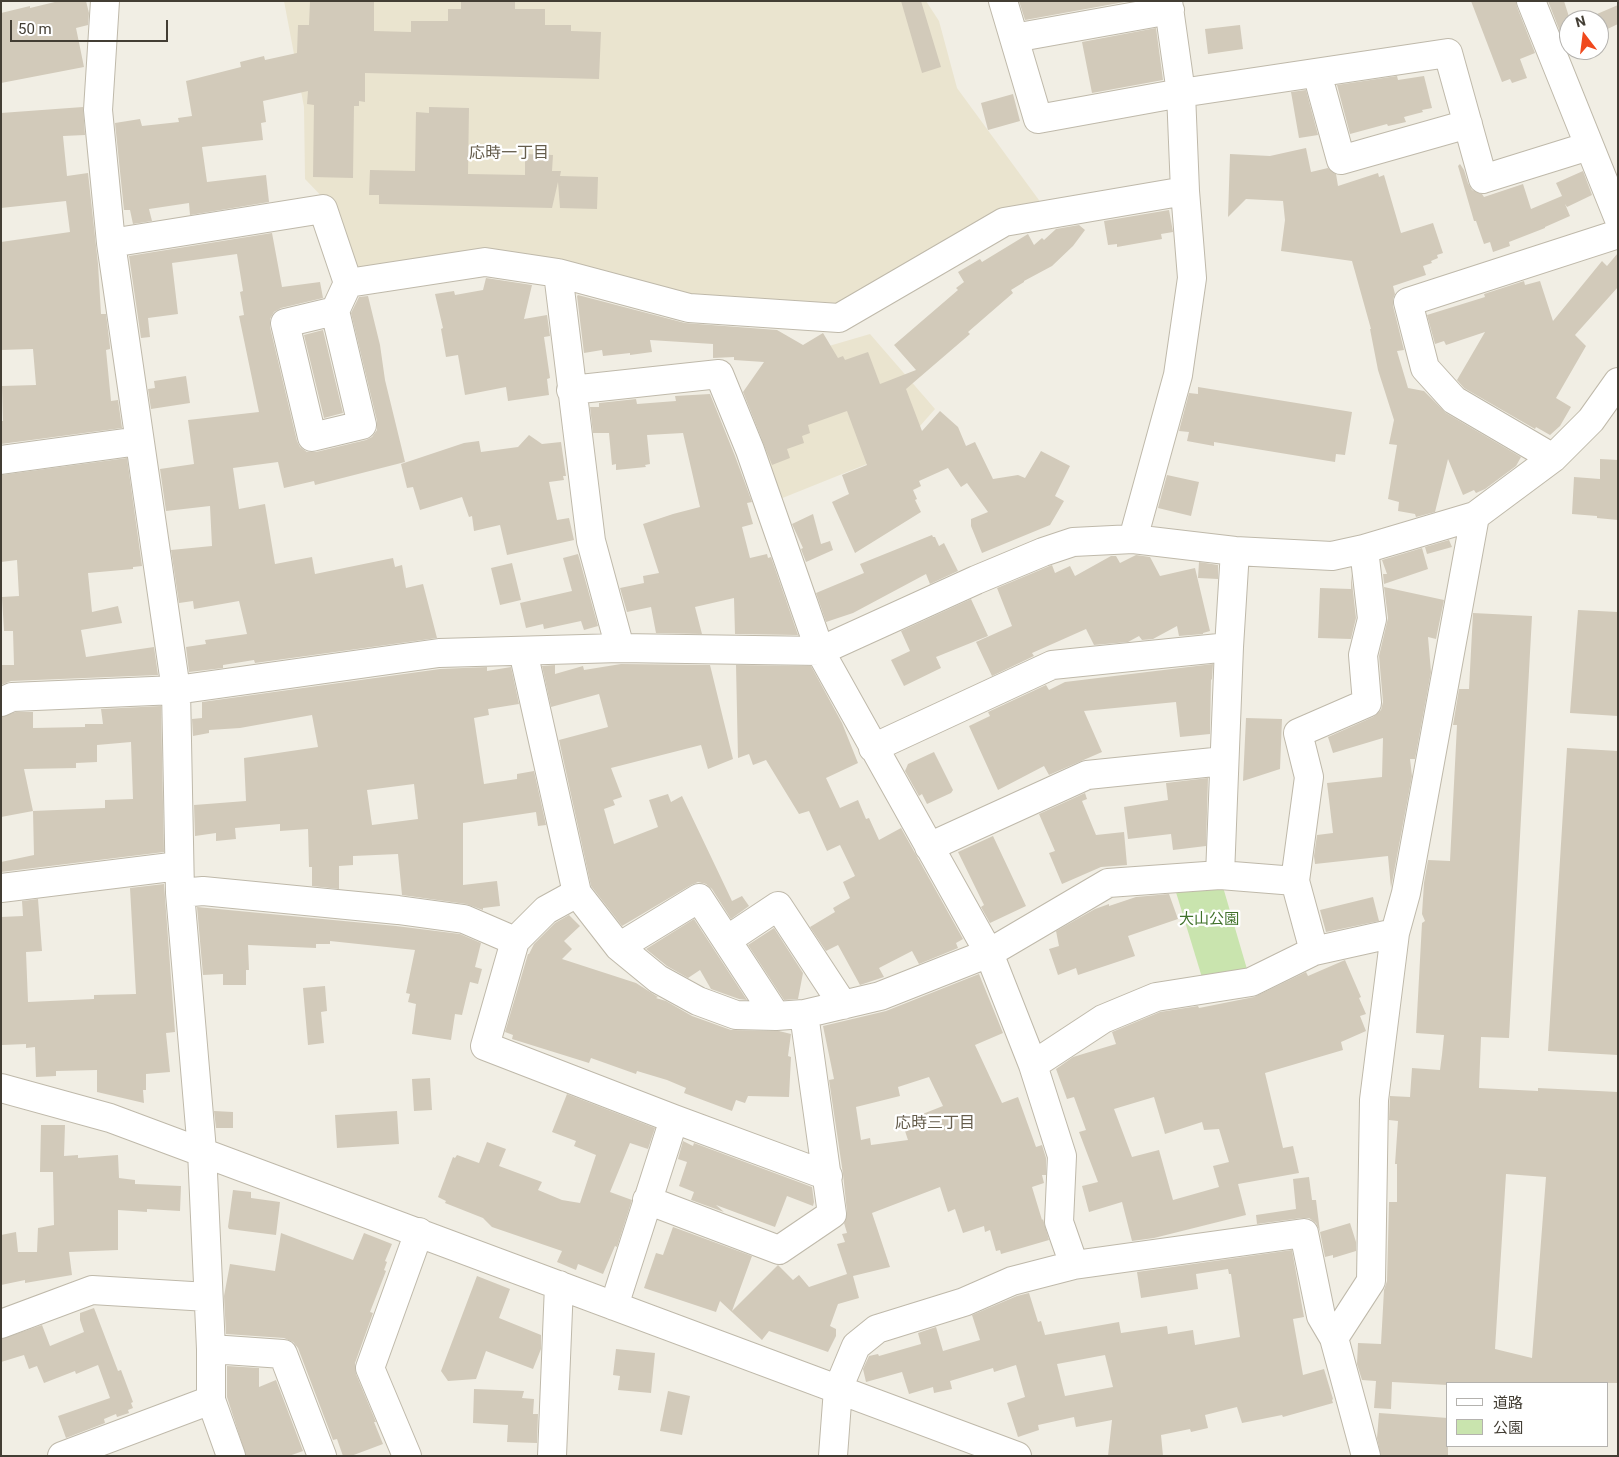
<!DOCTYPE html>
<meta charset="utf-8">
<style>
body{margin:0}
#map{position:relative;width:1619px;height:1457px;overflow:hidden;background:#f1eee4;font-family:Roboto,"Noto Sans JP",sans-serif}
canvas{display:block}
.frame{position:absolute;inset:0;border:2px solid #433e34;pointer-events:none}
.legend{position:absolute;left:1446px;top:1382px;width:162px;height:65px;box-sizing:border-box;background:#fff;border:1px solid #b4b2ae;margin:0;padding:6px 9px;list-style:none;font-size:15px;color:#433e34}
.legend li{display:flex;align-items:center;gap:10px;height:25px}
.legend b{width:25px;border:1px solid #b4b2ae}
.north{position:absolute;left:1559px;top:10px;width:50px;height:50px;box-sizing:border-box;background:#fff;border:1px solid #b4b2ae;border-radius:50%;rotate:345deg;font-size:14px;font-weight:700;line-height:20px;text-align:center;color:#433e34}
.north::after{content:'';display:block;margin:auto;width:18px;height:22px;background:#f0491d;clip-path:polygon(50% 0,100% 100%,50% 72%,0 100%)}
.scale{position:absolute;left:10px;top:20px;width:158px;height:22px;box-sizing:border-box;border:2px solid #433e34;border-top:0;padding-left:6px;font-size:15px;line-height:18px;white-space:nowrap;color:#433e34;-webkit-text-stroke:4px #fff;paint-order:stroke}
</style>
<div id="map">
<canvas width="1619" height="1457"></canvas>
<div class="frame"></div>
<ul class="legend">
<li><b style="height:6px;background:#fff"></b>道路</li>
<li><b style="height:14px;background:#c9e4ae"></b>公園</li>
</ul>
<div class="north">N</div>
<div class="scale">50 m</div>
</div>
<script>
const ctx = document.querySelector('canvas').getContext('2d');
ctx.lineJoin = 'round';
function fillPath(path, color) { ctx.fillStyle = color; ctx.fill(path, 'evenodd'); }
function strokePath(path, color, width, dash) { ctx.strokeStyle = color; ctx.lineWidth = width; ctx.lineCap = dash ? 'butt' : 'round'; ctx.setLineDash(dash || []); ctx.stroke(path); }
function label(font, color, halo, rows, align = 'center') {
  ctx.font = font + ' Roboto,"Noto Sans JP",sans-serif'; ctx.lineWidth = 4.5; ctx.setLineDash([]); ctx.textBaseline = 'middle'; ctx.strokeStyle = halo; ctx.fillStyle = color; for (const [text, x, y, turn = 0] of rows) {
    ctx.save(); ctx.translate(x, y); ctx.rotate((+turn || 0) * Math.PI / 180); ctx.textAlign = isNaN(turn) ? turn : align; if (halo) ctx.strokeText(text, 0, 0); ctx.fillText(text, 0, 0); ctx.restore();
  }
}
fillPath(new Path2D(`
 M284 1H926L939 21 957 88 1044 207 840 307 671 295 555 260 357 275 329 204 305 179 304 107Z
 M870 334 935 409 897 452 775 501 755 447 829 346Z`), '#eae4cf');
fillPath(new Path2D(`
 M1223 887 1249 976 1204 984 1175 889Z`), '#c9e4ae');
fillPath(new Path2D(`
 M59 1H86L89 13 88 25 76 28 84 67 1 83V13L30 6V8Z
 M310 1H374V31L411 32V21H448V9H461V1H515V9H545V25H571V31L601 32 599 79 365 73V102L359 101V106H354L353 178 313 177 314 105 307 104 308 91 263 101 266 122 261 123 263 140 202 147 207 182 266 175 269 202 190 215 189 203 149 209 152 221 133 224 130 210H124L115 123 140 119 142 126 179 122 178 118 192 116 186 81 241 67 240 62 264 56 265 60 297 53 298 25H309Z
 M901 1H921L941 67 922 73Z
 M1019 1H1130L1025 20Z
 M1471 1H1516L1517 7 1535 53 1520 59 1527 78 1512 83 1510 79 1502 82Z
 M1548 1H1564L1570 20 1569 46 1566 47Z
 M1618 5V24L1599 33V20H1583Z
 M1240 25 1243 49 1208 54 1205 29Z
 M1156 28 1163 80 1092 93 1082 42Z
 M1397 76 1398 80 1424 76 1432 108 1422 110 1423 112 1404 117 1406 122 1388 126 1387 124 1350 134 1337 85Z
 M1306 90 1318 135 1299 138 1291 92Z
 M1013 94 1020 121 988 130 981 103Z
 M83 107 85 135 63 136 67 176 88 173 98 264 101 314H106L110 347V349L106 350 111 401 118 400 122 428 1 444V421H3L2 386 36 385 33 349 1 350V242L70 232 66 201 1 208V113Z
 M429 107 469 108 468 174 525 175V154L553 155 552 171H561L560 176 598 177 597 209 560 208 558 182 552 208 379 204V195H369L370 170 415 171 416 112 429 113Z
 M1306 148 1311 172 1328 168 1336 174 1338 186 1378 173 1379 177 1384 175 1401 233 1433 223 1443 253 1437 255 1438 258 1431 261 1432 263 1423 266 1426 275 1393 286 1395 294 1393 299V306L1404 350 1397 351 1408 388 1424 391 1446 413 1521 457 1516 466 1485 489 1476 493 1474 490 1463 495 1448 459 1435 512 1416 517 1415 514 1398 511 1399 502 1388 499 1397 445 1389 444 1394 420 1378 370 1370 329H1371L1352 261 1281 251 1285 220 1283 201 1246 199 1228 217 1230 154 1270 156Z
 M1460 164 1464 170 1468 183 1472 190 1482 194 1484 197 1523 184 1531 209 1562 196 1556 183 1583 171 1592 195 1567 207 1565 204 1570 216 1545 227V228L1509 242 1510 246 1493 252 1490 242 1484 244 1476 221H1474L1458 166Z
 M1169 210 1173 232 1161 234 1162 239 1117 247V244L1108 245 1104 221Z
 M1079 225 1085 230 1073 246 1052 266 1024 281V282L1011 290 1013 293 968 332 970 334 906 389 922 431 940 411 958 427 966 446 975 442 993 479 1018 475 1025 478 1041 451 1070 466 1055 496 1064 501 1050 525 982 553 971 526V519L988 512 967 483 961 487 948 468 919 481 921 486 913 490 917 499 915 500 921 512 855 553 832 502 849 494 842 475 867 465 847 411 808 425 810 433 802 436 804 443 787 449 790 458 772 465 743 392 764 362 734 360V357L713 358V344L650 340 652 352 630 355V353L603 356 602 350 584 353 577 296 578 295 685 323 777 330 803 345 823 333 838 358 843 356 845 360 868 352 880 384 916 370 894 345 958 290 956 288 964 282 958 272 980 259 982 262 1028 234 1034 245 1042 238 1044 240 1056 229Z
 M272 233 282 287 320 282 323 298 281 308 274 312 270 319V327L297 441 300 447 307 452H316L366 440 372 437 377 430V421L351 313 359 297 368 296 380 345 385 380 405 462 315 485 314 481 284 488 278 462 233 468 239 509 265 504 275 564 312 557 315 574 393 558 395 567 402 565 406 588 423 584 437 638 255 663 254 660 223 665V668L189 672 186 647 206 644 205 640 247 634 239 601 194 609 193 601 179 603 171 550 212 546 210 506 166 511 160 469 194 464 188 420 259 412 239 316 244 315 240 292 243 291 237 254 172 263 178 314 148 318 150 337 141 338 129 256Z
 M1618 253V287L1575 335 1586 346 1556 398 1571 407 1560 426 1550 435 1536 427 1535 429 1464 388 1457 380 1485 332 1446 345 1444 341 1435 344 1427 315 1485 297 1484 294 1524 281 1525 285 1540 281 1553 321 1602 261 1607 266Z
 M486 278 532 285 524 319 547 315 550 336 544 337 550 378 547 379 549 395 508 401 506 387 465 395 458 355 446 357 441 329 443 328 435 294 454 291 455 295 483 290Z
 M323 330 343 413 324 418 304 335Z
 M186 376 190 403 151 409 148 389 155 388 154 381Z
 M1198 387 1352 412 1345 455 1336 454 1335 462 1214 442V446L1187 441 1189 432 1179 431 1189 393 1198 394Z
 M710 394 735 456 752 502 747 503 753 524 742 527 750 558 767 554 768 558 771 557 798 635 735 634 734 598 695 607 702 634 656 633 651 607 627 612 620 588 644 583 643 576 659 573 643 524 673 514 700 507 683 433 647 435 650 464 645 465 646 467 616 470V464L612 465 609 433H593L590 407H599V403L636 399 637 404 676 401 675 396Z
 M529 435 542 444 561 442 566 476H563L564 480 549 482 557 520 569 518 574 540 507 555 500 525 474 531 472 516 469 517 462 497 420 510 413 487 407 488 401 464 464 443 479 441 481 452 518 447Z
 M127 458 142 566 133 567V569L88 573 92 612 118 606 122 623 81 630 86 657 154 647 158 675 11 681 1 685V665H14L13 631H4L2 597 19 596 17 560 1 562V475Z
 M1600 459 1618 460V520L1597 518V516L1572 514 1574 477 1600 479Z
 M1167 475 1199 482 1191 516 1158 508Z
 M813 514 821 544 830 541 833 550 806 562 801 549 803 548 792 524Z
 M932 535 933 537H935L939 546 944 543 958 571 930 584 926 574 853 613 826 622 816 593 864 573 860 564Z
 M1449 540 1452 547 1427 554 1425 547Z
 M1422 548 1428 569 1384 584 1383 574H1387L1382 560Z
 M578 554 598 626 584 630 581 621 544 629 543 624 526 628 520 603 572 591 563 558Z
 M1136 555 1150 557 1160 576 1195 568 1210 631 1203 633V634L1179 636 1177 626 1153 639 1142 640 1139 636 1128 642 1094 645 1086 629 1032 653 1034 656 992 676 976 642 1012 626 997 588 1052 565 1055 573 1070 566 1075 576 1111 556H1116L1120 563Z
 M1199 562 1218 565V579L1198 578Z
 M512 563 521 600 500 605 491 568Z
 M1351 574 1356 618 1351 639 1318 638 1320 588 1351 589Z
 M1384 587 1444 600 1436 639 1428 637 1431 672 1415 759H1410L1412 776 1391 888 1388 856 1315 864 1314 856 1317 835 1333 833 1327 783 1382 777 1383 738 1333 753 1328 737 1373 717 1381 710 1383 702 1379 656 1388 618Z
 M971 599 988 636 936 657 941 668 904 686 891 660 910 651 901 631Z
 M1578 610 1618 612V716L1570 713Z
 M1473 613 1532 616 1509 1038 1481 1037 1479 1088 1538 1091V1088L1618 1092V1383H1448V1385L1392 1382 1391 1409 1374 1408 1376 1381 1362 1380 1357 1364 1358 1343 1381 1344 1384 1290 1387 1281 1389 1202H1397V1164H1395L1398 1121 1389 1120 1390 1096 1410 1097 1412 1068 1440 1070 1442 1055 1444 1035 1416 1033 1422 923 1425 921 1422 914 1424 883 1428 860 1450 861 1457 725H1453L1459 689H1469ZM1506 1174 1546 1177 1532 1358 1495 1349Z
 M621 664 710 665 733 759 708 769 701 745 611 768 622 797 613 800 615 805 604 809 614 844 658 827 649 800 668 794 671 802 682 796 732 901 742 896 749 906 731 919 712 889 706 884 698 882 691 885 622 926 591 886 559 740 608 727 599 694 551 707 542 666 555 665V674L583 666 584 670Z
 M1213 664 1212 679 1211 680 1210 734 1180 737 1176 702 1084 711 1102 752 1049 775 1044 766 998 790 969 726 990 716 988 712 1046 685 1049 690 1065 682Z
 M736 665 811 666 842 723 858 763 826 778 840 808 858 800 866 819 869 818 879 840 901 828 963 939 956 943 958 948 919 964 912 951 879 968 884 977 860 985 838 945 826 951 810 927 835 912 833 908 850 898 843 882 855 876 840 845 827 851 809 811 799 814 766 760 753 765 749 754 738 758Z
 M487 667V671L511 667 519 704 488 709 489 715 474 718 484 784 517 779V774L534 771 546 825 538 826 536 812 463 823V885L497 881 500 906 483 908V910L466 904 402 895 398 854 353 856V865L339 866V889L312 886V867H309L308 829 280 831V824L235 828 236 839 216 841V833L195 836 194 805 246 801 244 758 318 747 312 715 240 728 209 730V733L193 736 192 719 202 718V702L440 669ZM414 784 418 819 372 825 367 790Z
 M161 706 164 852 1 872V862L34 855 33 811 1 817V717L16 712H33V728L85 727V724H103L101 709ZM131 742 133 799 105 800V808L33 811 24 769 76 768V763L97 762V745Z
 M1246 718 1282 719 1280 769 1243 781Z
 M1567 748 1618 751V1055L1548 1051Z
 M934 752 953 790 951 793 927 804 922 794 919 796 905 771 908 764Z
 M1208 778 1206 846 1173 850 1171 834 1128 839 1124 807 1168 800 1166 783Z
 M1085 793 1087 799 1082 801 1096 835 1124 832 1127 865 1101 867 1062 884 1049 853 1055 851 1039 814Z
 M993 836 1026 906 990 923 981 907 984 905 958 852Z
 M164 884 175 1032 166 1033 170 1072 146 1074V1090H143L144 1103 97 1092V1070L56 1071V1076L36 1077 35 1047 26 1048V1044L2 1045 1 917 23 916 22 901 38 899 42 951 26 952 28 1002 94 999V995L136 994 130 888Z
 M1169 894 1178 919 1128 936 1135 956 1078 975 1076 968 1058 975 1049 949 1059 946 1056 931 1095 909 1109 904V906L1136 897Z
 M1373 897 1379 921 1326 932 1320 910Z
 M197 907 396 926 460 934 481 943 475 967 482 969 478 984 470 982 462 1015 455 1014 451 1040 412 1034 416 1004 408 1002 410 994 406 993 415 950 330 941V944H316V948L248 945 249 970H246V985H223V974L203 975Z
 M569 915 580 926 564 941 572 949 562 959 636 983 658 997 656 998 666 1001 692 1016 731 1030 779 1031 791 1034 788 1056 791 1057 789 1097 748 1096 745 1103 736 1100 732 1111 684 1093 686 1088 667 1080 637 1071 636 1074 591 1058 589 1063 512 1039 513 1035 505 1032 528 954H529L534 944 555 923Z
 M694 919 747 1000 739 999 711 989 700 970 688 978 667 966 646 949Z
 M774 928 803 973 798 999 784 1000 748 945Z
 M1345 960 1361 997 1359 998 1366 1014 1360 1016 1366 1031 1341 1042 1343 1050 1265 1073 1283 1148 1293 1146 1299 1173 1238 1184 1246 1215 1154 1238 1132 1241 1122 1202 1089 1212 1082 1186 1098 1182 1079 1132 1086 1130 1074 1097 1067 1099 1056 1069 1073 1057 1116 1044 1112 1032 1160 1012 1198 1006 1199 1008 1254 997 1306 972 1308 976ZM1154 1097 1165 1134 1202 1122 1204 1130 1219 1129 1229 1162 1213 1166 1219 1187 1173 1200 1159 1150 1132 1157 1114 1109Z
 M979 974 1003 1033 975 1045 1002 1103 1018 1097 1036 1147 1042 1145 1046 1158V1175H1042L1044 1183 1032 1187 1042 1220 1043 1219 1049 1240 1001 1254 1000 1250 996 1251 990 1230 985 1232 984 1226 963 1233 955 1209 948 1212 940 1187 872 1213 890 1267 853 1276 859 1298 838 1304 830 1326 836 1329V1336L828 1352 769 1331 762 1340 720 1301 716 1312 644 1288 656 1253 663 1255 673 1227 752 1256 732 1311 778 1265 793 1280 799 1275 809 1287 847 1274 837 1244 845 1242 842 1234 847 1233 844 1223 847 1212 843 1174 829 1080 834 1079 823 1026 886 1011ZM929 1077 943 1106 902 1122 908 1140 871 1145 870 1138 861 1140 856 1107 900 1096 898 1087Z
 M325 986 327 1011 321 1012 324 1043 308 1045 303 988Z
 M430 1078 432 1110 414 1111 412 1079Z
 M567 1094 655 1128 648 1149 630 1143 610 1192 632 1200 617 1247 615 1246 603 1274 578 1264 576 1270 557 1262 562 1251 492 1227 483 1218 445 1203 446 1201 438 1197 453 1157 455 1158 457 1155 479 1163 487 1142 506 1149 499 1166 542 1182 538 1190 562 1200 580 1203 596 1155 574 1146 576 1141 552 1132Z
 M214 1111 233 1112V1128H216Z
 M397 1111 399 1144 337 1148 335 1115Z
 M41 1125H65L64 1156 78 1155V1158L118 1155 119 1178 135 1180V1184L181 1186 180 1211 147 1209V1212L118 1210V1250L69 1252 72 1275 25 1283V1280L1 1285V1235L16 1232 18 1252H37L38 1228 54 1225 53 1172H40Z
 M683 1141 693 1146 694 1143 812 1187 814 1202 813 1206 787 1196 775 1227 716 1205 724 1212 691 1200 694 1192 679 1186 687 1162 678 1159Z
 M1309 1177 1312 1200H1316L1320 1232 1316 1223 1309 1218H1302L1257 1224 1256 1215 1296 1209 1293 1179Z
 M233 1190 251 1192V1198L280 1202 276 1235 229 1229 228 1227Z
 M1350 1223 1356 1242V1251L1333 1258V1255L1325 1257 1320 1232Z
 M281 1233 353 1260 364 1233 392 1244 385 1261 387 1262 384 1270 386 1271 370 1312 373 1313 355 1363 356 1374 376 1422H374L383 1444 351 1456H343L337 1439 333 1440 298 1348 293 1342 284 1338 226 1334 224 1296 230 1264 275 1271Z
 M1292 1250 1304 1317 1293 1319 1303 1375 1324 1369 1333 1399 1332 1400 1333 1403 1283 1417 1282 1415 1242 1423 1237 1407 1205 1415 1208 1428 1191 1432 1190 1429 1161 1435 1163 1456H1108L1112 1420 1076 1427 1074 1417 1038 1425 1039 1430 1018 1437 1007 1403 1025 1397 1016 1365 994 1372 993 1368 950 1381 952 1389 934 1393 933 1387 909 1394 902 1372 866 1382 863 1369 869 1356 878 1354 879 1356 921 1344 918 1333 936 1327 943 1351 980 1340 972 1315 1017 1296 1029 1293 1038 1322 1041 1321 1045 1335 1119 1322 1121 1333 1167 1326 1168 1334 1193 1330 1195 1345 1240 1337 1231 1274H1229L1228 1269 1196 1274 1198 1289 1141 1298 1137 1272ZM1105 1355 1113 1387 1065 1396 1057 1364Z
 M477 1276 510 1289 499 1318 541 1335V1349L533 1369 486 1351 476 1379 448 1381 441 1371Z
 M94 1308 118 1371 121 1370 133 1402 131 1403 133 1408 128 1410 129 1413 117 1417 116 1414 104 1419 105 1423 66 1438 58 1416 110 1398 98 1365 76 1374 75 1371 44 1383 37 1366 29 1369 24 1355 1 1362V1339L42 1325 50 1346 84 1332 80 1320V1313Z
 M616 1349 655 1353 651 1393 618 1390 620 1376 613 1375Z
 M227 1366 259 1368V1387L276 1380 303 1451 289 1456H246L227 1397Z
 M474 1389 524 1391 522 1398 534 1399 533 1414H538L537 1443 507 1442 508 1425 473 1423Z
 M668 1391 690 1396 682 1435 660 1431Z
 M1379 1413 1448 1418V1456H1381L1377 1438Z`), '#d2caba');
const minor = new Path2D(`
 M105 1 98 110 111 243 176 690 180 893 202 1151 211 1349V1400L231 1456
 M1003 1 1038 119 1181 93 1448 53 1483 179 1589 146
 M1531 1 1618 217
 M1014 38 1170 10
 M1317 73 1341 160 1468 124
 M111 243 323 209 348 283 485 262 558 273 689 308 839 318 1004 222 1185 191
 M558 273 591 541 620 648
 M335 311 285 323 312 437 362 425 335 311 348 283
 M571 390 719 374 750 450 820 651 989 953 1033 1065 1062 1156 1059 1222 1074 1265 1012 1281 964 1302 877 1329 856 1346 838 1389 833 1456
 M1553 458 1454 400 1425 368 1408 302 1618 234
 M1 460 139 441
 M1133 539 1178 375 1192 278 1185 191 1181 93 1168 1
 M523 651 577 893 619 947 658 979 698 1001 736 1015 776 1016 804 1014 880 996 989 953 1108 883 1220 875 1295 881
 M1 702 12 697 176 690 439 653 620 648 820 651 976 580 1043 552 1073 542 1133 539 1235 551 1332 556 1364 549 1475 516 1553 458 1591 420 1618 382
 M873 748 1052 665 1229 647
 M929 847 1087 775 1224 761
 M1220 875 1229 647 1235 551
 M1 888 179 866
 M180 893 203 891 398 910 464 919 515 941
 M577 893 546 910 515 941 485 1046 674 1119 828 1176
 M727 940 778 906 843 1005
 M619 947 699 898 776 1016
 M1314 951 1295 881 1309 777 1298 733 1367 703 1363 655 1372 619 1364 549
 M1033 1065 1103 1019 1156 997 1251 982 1314 951 1395 933
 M1 1088 110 1118 1017 1456
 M647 1200 779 1250 832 1214 804 1014
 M1074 1265 1304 1233 1321 1316 1334 1338
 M614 1306 674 1119
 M1 1324 92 1290 208 1297
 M211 1349 283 1354 322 1456
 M62 1456 211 1400
 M407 1456 370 1368 419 1232
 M552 1456 559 1285
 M1366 1456 1334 1338 1371 1281 1374 1100 1395 933 1406 893 1475 516`);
strokePath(minor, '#bfb9aa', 30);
strokePath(minor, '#fff', 28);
label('15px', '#41722b', '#fff', [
 ["大山公園",1209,920]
]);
label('16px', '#655d4c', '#fff', [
 ["応時一丁目",509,154],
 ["応時三丁目",935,1124]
]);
</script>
